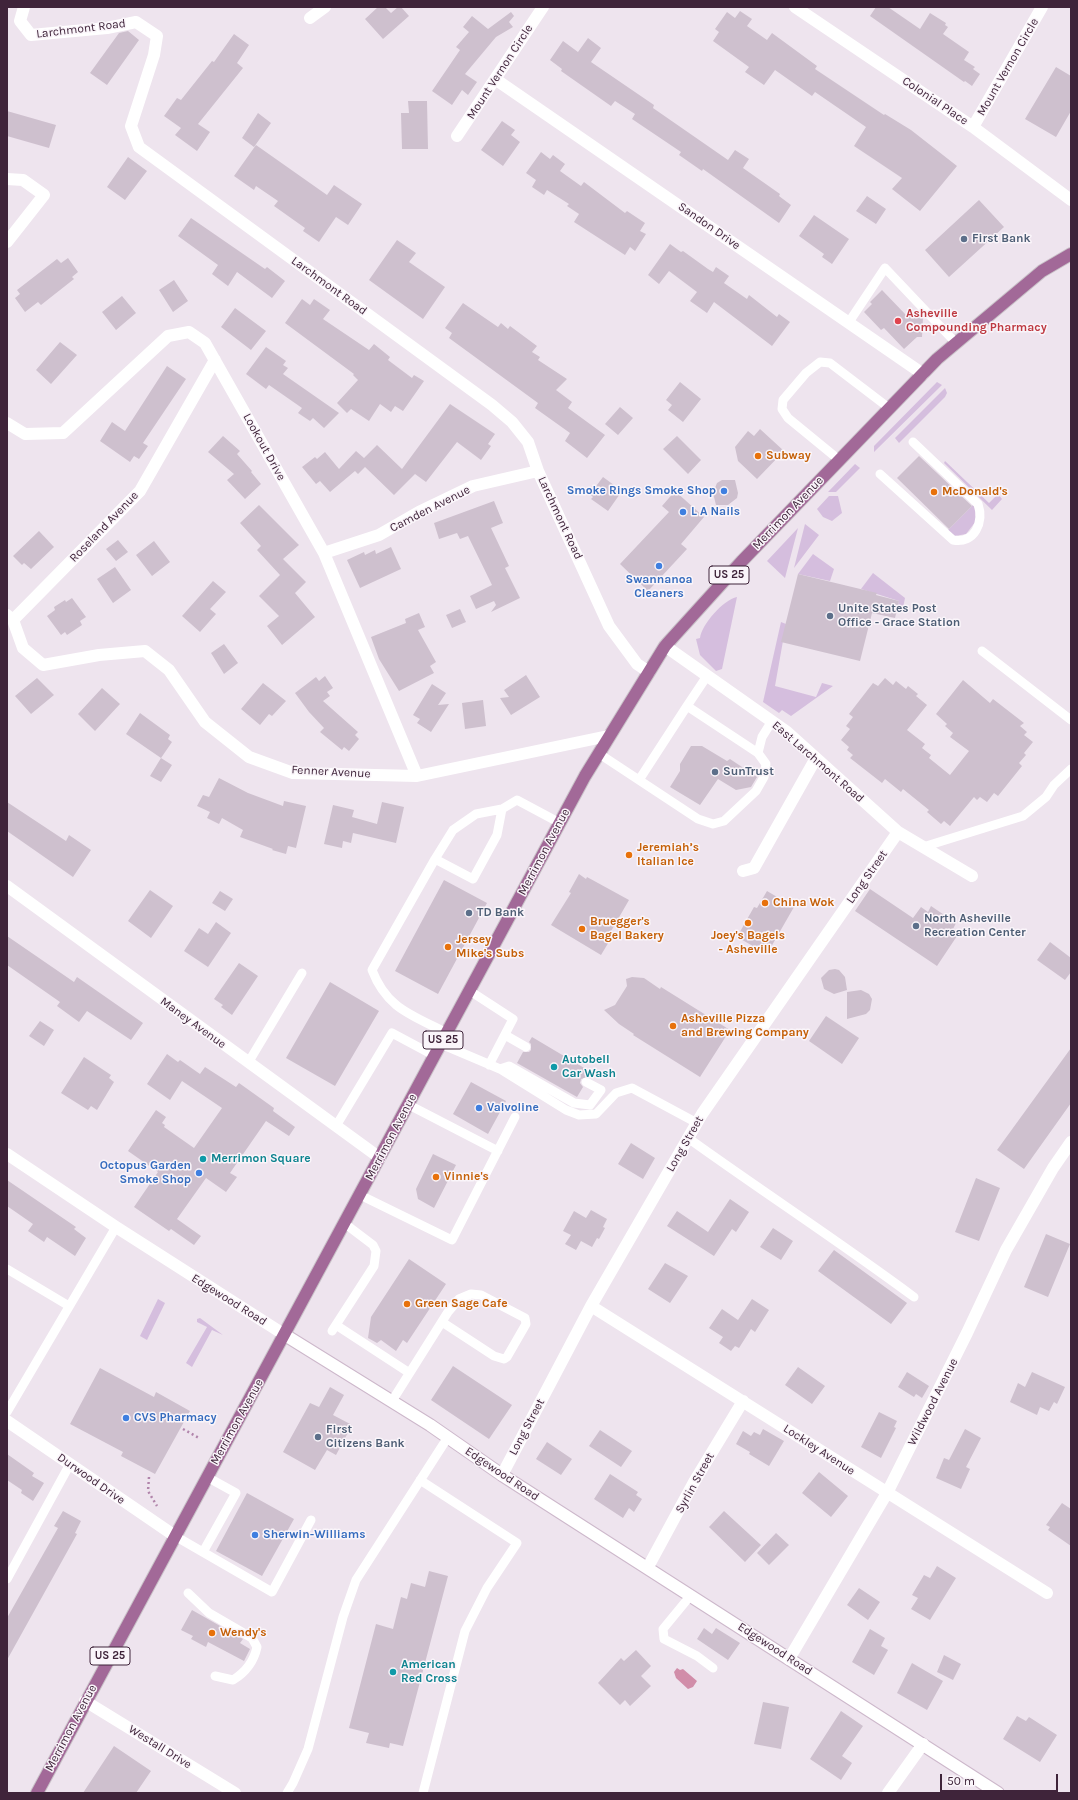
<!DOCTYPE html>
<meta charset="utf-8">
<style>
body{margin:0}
#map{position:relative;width:1078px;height:1800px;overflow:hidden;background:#eee4ee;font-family:Karla,sans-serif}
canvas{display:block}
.frame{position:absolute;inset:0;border:8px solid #3f243a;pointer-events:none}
.scale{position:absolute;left:940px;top:1774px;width:118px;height:18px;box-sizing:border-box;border:2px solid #3f243a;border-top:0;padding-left:5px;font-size:12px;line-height:14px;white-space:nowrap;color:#3f243a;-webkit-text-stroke:3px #faf5fa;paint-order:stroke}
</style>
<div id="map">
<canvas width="1078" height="1800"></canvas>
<div class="frame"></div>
<div class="scale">50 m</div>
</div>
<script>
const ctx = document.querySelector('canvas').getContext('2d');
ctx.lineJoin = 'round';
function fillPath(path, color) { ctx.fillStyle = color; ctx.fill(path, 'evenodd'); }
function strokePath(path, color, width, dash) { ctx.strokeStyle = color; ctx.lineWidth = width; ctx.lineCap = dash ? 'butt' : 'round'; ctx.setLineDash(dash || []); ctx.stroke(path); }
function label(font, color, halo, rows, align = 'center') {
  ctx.font = font + ' Karla,sans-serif'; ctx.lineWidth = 3; ctx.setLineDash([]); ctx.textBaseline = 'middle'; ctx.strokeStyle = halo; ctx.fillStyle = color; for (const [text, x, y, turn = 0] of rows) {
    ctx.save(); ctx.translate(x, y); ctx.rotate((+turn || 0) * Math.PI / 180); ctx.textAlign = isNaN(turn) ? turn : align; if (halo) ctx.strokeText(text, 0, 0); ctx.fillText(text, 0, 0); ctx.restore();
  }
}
fillPath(new Path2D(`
 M937 382 942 385 874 452V446Z
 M945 388 947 393 945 397 899 443 895 438Z
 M945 461 989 503 998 494 1002 499 992 510 944 463Z
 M855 464 860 468 836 492H828Z
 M829 496H838L842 513 832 521 823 517 817 509Z
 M973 505 975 508 976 521 966 534 955 536 947 531Z
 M805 524 819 535 794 568Z
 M798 528 785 578 767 561Z
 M813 554 834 569 830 581 798 574Z
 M873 573 905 598 902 613H896L899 601 861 589Z
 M737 597 722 669 716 671 700 655 696 639 700 638C702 624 723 600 737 597Z
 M781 622 786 624 775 686 816 697 822 683 833 686 791 716 782 710 779 713 763 702Z
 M158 1299 165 1303 147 1340 140 1336Z
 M200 1318 223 1335 212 1330 192 1367 186 1363 207 1327 197 1322V1319Z`), '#d5bede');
fillPath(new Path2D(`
 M677 1668 680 1670 683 1669 697 1681 693 1687 688 1689 676 1678 674 1672Z`), '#d18da9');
fillPath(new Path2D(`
 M378 7H385L391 13 398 7H401L409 16 383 39 365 19Z
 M876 7H888L920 29 930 13 946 23 945 25 948 27 943 34 969 52 964 60 975 67 973 69 980 74 972 86 965 81 964 82 870 16Z
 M740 11 752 19 747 26 767 40 772 33 817 66 815 69 884 115 885 114 911 130 957 166 920 211 892 189 902 178 854 146 866 127 815 92 812 96 775 70 764 85 745 72 749 67 713 41 719 32 715 29 727 12 735 18Z
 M511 12 514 16 509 22 513 27 496 37 465 74 477 82 468 95 462 90 452 105 432 91 460 50 456 47 469 32 463 27 472 16 488 29Z
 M128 31 139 40 107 85 90 73 119 33Z
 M234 34 249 45 237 63 243 68 198 124 210 132 197 151 175 135 181 128 164 116 177 98 181 100 212 61 214 62Z
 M588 38 601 48 591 62 654 105 653 108 728 160 735 150 749 159 743 168 780 194 779 196 791 205 779 223 703 169 702 171 679 155 681 152 632 119 635 114 615 101 611 106 561 71 562 69 550 60 563 41 578 52Z
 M1056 67 1071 76V111L1056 137 1025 119Z
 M408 101H427L428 149H402L401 113H409Z
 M7 111 56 125 49 148 7 136Z
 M258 113 271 123 254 147 242 138Z
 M502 121 515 130 511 135 520 142 503 166 481 150Z
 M256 145 327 195 334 185 362 204 348 225 336 217 319 242 303 231 305 228 274 206 278 201 256 186 254 190 234 176Z
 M541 152 550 159 553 155 565 164 560 171 581 186 584 182 625 213 627 211 645 223 640 231 646 234 635 251 630 247 625 255 574 222 579 214 567 206 569 204 547 190 544 195 532 187 536 180 526 173Z
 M128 157 147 171 125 200 107 187Z
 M867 196 886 209 876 224 856 211Z
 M979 200 1004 227 949 277 925 250Z
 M814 215 849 239 832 264 822 257 824 254 799 236Z
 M191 218 265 269 267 267 285 281 272 298 237 272 228 286 212 274 218 265 178 236Z
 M397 240 416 253 409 262 445 287 423 319 369 280Z
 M670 244 681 252 683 251 708 269 713 272 716 267 729 276 724 283 747 299 749 295 777 317 779 314 790 322 772 346 714 302 707 313 690 301 697 292 669 271 659 284 648 275Z
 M68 258 78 272 72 277 74 279 41 305 38 302 25 312 15 298 20 294 17 290 57 259 61 263Z
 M174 280 188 301 173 312 159 290Z
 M882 290 906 315 923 317 922 337H917L904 349 884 328 881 330 864 312 872 304 870 302Z
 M122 296 136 313 116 330 102 312Z
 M302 299 310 305 314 299 330 310 323 319 369 350 374 344 390 357 388 360 412 378 414 375 424 381 403 411 395 406 391 412 380 404 369 421 351 409 347 413 337 403 358 380 353 375 354 374 285 323Z
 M463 303 498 327 501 323 508 329 510 326 537 346 532 352 540 357 538 360 567 379 556 390 572 402 568 408 605 435 587 458 565 441 570 433 535 408 538 403 449 338 452 333 445 328Z
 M235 308 266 331 251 350 221 327Z
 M60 342 77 355 51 384 36 370Z
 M266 347 286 361 283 365 288 368 283 374 339 413 324 428 313 418 310 421 298 413 302 408 269 385 266 389 246 374Z
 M167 366 186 379 143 443 148 446 139 459 134 456 130 462 100 441 112 422 125 431Z
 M680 382 701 399 683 422 668 410 672 405 666 400Z
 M450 404 495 434 488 444 491 446 481 460 457 442 426 482 415 474 394 495 365 467 358 474 355 471 330 492 320 481 316 484 302 467 315 457 317 459 325 452 339 469 356 451 364 458 377 445 402 469Z
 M620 407 633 418 618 435 605 424Z
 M760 429 784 451 757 479 738 461 735 447 748 431 754 436Z
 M223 436 240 451 237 454 252 471 251 472 261 484 245 499 227 480 234 474 208 452Z
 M677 436 701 460 688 474 663 449Z
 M919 456 972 506 949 529 897 478Z
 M603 477 622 491 608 511 591 499 593 497 590 494Z
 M722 480H735L738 493 737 498 728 505H716L713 493 717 483Z
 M675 491 704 517 681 544 687 549 648 591 620 564 669 512 662 506Z
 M494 501 503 523 491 528 509 566 505 568 520 598 491 612 496 605 494 601 476 609 470 596 492 585 468 536 460 539 457 533 439 539 434 523Z
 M259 505 299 545 283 559 306 582 295 593 315 617 282 645 267 626 279 616 259 596 280 575 257 550 261 546 240 523Z
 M39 531 54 547 31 569 24 563 22 565 13 556Z
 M118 540 128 552 116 561 106 549Z
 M154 541 170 562 152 576 136 555Z
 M391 547 401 569 360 588 347 560 364 552 365 555 375 550 376 554Z
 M115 567 131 590 113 603 97 579Z
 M798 574 877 593 876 595 899 601 895 618 872 613 860 661 781 642Z
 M213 581 226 592 210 609 216 614 200 632 182 616Z
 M72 598 86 617 80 621 82 625 67 635 65 632 61 635 47 616 55 610 54 607 65 600 66 602Z
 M460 609 466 622 452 628 446 615Z
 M419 613 425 627 418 630 436 662 430 666 434 673 399 691 379 659 371 637 406 623 405 619Z
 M224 644 238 663 224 674 211 653Z
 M526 675 540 697 511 715 500 698 509 697 504 690Z
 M325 676 333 688 327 692 330 696 323 701 358 732 355 735 359 739 349 751 344 747 342 750 320 732 324 728 309 712 295 693 316 677 319 681Z
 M37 678 54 695 31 714 15 696Z
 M885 678 893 685 896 681 906 689 908 686 918 694 916 696 927 705 907 730 925 744 922 748 931 755 929 758 950 775 969 751 950 737 953 733 945 726 947 724 936 714 963 680 990 703 993 699 1024 723 1020 726 1027 732 1024 735 1033 742 1024 753 1026 755 1019 763 1022 766 998 796 994 793 987 802 980 797 977 800 974 797 950 826 944 821 941 824 927 812 929 810 903 789 901 792 885 779 882 783 850 758 853 755 847 750 849 747 841 740 850 729 846 726 853 717 849 714 873 683 878 686Z
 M263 683 286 701 272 716 269 714 260 725 241 709Z
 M432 684 446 693 438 705 449 704 431 732 417 723 420 719 413 715Z
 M102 688 120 704 95 731 78 714Z
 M483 700 486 726 465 729 462 703Z
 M140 713 170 735 168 739 172 742 161 758 126 734Z
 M691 746H702L727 761 730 759 757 777 751 787 736 790 718 779 700 805 670 787 680 771V764Z
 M161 758 172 765 161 782 150 776Z
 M219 778 248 793 283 806 284 801 306 806 296 848 288 846 286 854 272 850 273 849 240 837 243 830 222 818 219 824 207 818 210 812 197 806 203 795 209 797Z
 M7 802 66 841 69 835 91 850 73 877 7 831Z
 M382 802 404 807 396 843 353 833 351 843 343 841 342 848 324 844 333 805 354 810 352 817 377 824Z
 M579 874 586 879 587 877 629 900 610 933 613 935 601 955 551 925 571 893 569 892Z
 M444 880 487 903 438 994 395 971Z
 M870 889 913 918 921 907 928 912 931 906 956 923 953 929 959 933 937 966 855 911Z
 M150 890 173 906 151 938 128 921Z
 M220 891 233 899 225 911 212 903Z
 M767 891 794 907 767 954 737 937 754 907 757 908Z
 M216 922 231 933 208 967 184 951 199 928 208 934Z
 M7 936 74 982 77 977 143 1023 131 1040 87 1011 79 1022 57 1006 60 1002 7 965Z
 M1050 942 1071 958V972L1065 980 1037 960Z
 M239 963 258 976 232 1015 221 1007 223 1005 214 999Z
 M835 969 839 970 845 977 847 990 834 994 824 989 821 978 829 970Z
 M632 977 644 978 660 989 661 987 730 1030 700 1077 633 1035 634 1034 619 1024 604 1010 615 1005 627 986 626 979Z
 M330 982 379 1011 335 1086 286 1058Z
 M861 990 869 994 872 999 870 1010 866 1014 847 1019V992Z
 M826 1016 859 1038 842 1064 809 1041Z
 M40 1021 54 1030 44 1046 29 1036Z
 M532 1037 591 1072 588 1077 581 1079 580 1083 583 1087 577 1097 517 1063 523 1052H529L531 1050V1044L529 1042Z
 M1071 1048V1103L1024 1169 997 1150Z
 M167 1054 178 1062 180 1060 200 1074 205 1067 236 1087 239 1083 274 1108 273 1111 295 1127 289 1136 266 1121 230 1173 237 1177 226 1192 206 1178 177 1219 201 1236 194 1245 171 1229 169 1231 134 1207 158 1172 128 1151 156 1110 166 1117 162 1123 165 1125 164 1127 194 1148 222 1108 182 1081 170 1100 147 1084Z
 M84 1057 111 1075 109 1078 114 1082 97 1110 91 1106 88 1110 61 1093Z
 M471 1082 506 1101 488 1134 453 1114Z
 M631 1143 655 1158 643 1179 618 1164Z
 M433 1154 456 1165 434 1208 418 1199 416 1189Z
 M976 1178 1000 1188 979 1241 955 1232Z
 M7 1180 76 1227 74 1229 86 1238 75 1256 47 1237 44 1242 28 1231 33 1224 7 1206Z
 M730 1199 749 1212 736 1232 732 1229 714 1256 667 1226 677 1211 708 1232Z
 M591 1210 607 1219 603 1227 605 1228 599 1239 597 1238 592 1247 581 1241 576 1250 565 1244 571 1235 563 1231 574 1211 586 1218Z
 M773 1228 793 1241 781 1260 760 1247Z
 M1046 1234 1070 1244 1048 1297 1024 1287Z
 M834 1250 907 1303 891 1324 818 1271Z
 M409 1259 446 1284 407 1343 403 1340 396 1351 381 1340 377 1343 368 1338 371 1317Z
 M665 1263 688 1276 670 1303 648 1289Z
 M752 1299 769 1310 755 1332 751 1329 739 1348 735 1346 731 1351 719 1343 723 1337 709 1328 722 1309 738 1320Z
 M453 1366 512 1405 489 1439 431 1400Z
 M798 1367 825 1386 812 1404 785 1385Z
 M100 1368 154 1397 156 1392 190 1411 155 1474 121 1456 123 1452 70 1424Z
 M907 1372 929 1386 922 1398 916 1394 914 1397 898 1387Z
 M1032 1372 1065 1387 1057 1404 1054 1402 1049 1411 1040 1407 1037 1415 1010 1402 1018 1383 1025 1387Z
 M330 1387 344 1395 333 1415 352 1425 336 1455 327 1450 315 1470 283 1452 310 1403 319 1407Z
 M879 1412 897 1421 894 1427 896 1428 881 1458 861 1447Z
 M763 1429 784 1441 769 1466 749 1454 750 1452 736 1444 743 1431 751 1436 754 1432 760 1435Z
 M965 1429 981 1438 966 1467 970 1469 961 1489 936 1478 944 1458 949 1460Z
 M600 1430 632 1451 621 1467 589 1446Z
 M547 1442 572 1459 561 1475 536 1459Z
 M7 1454 34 1473 32 1476 44 1483 33 1501 21 1493 22 1490 7 1480Z
 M819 1472 848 1496 831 1517 802 1493Z
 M610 1474 638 1492 636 1495 642 1499 634 1512 629 1508 623 1518 594 1499Z
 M247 1493 294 1519 262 1576 216 1551Z
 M1062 1503 1071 1509V1546L1048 1530 1050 1527 1046 1525Z
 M63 1511 81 1521 75 1533 77 1534 7 1660V1618L58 1528 54 1526Z
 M724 1511 761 1545 745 1562 709 1527Z
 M776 1533 789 1545 769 1565 757 1553Z
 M937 1566 956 1578 930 1620 911 1609 918 1598 912 1595 924 1575 930 1578Z
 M429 1571 448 1576 403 1746 390 1743 389 1748 366 1743 369 1733 349 1728 376 1624 393 1629 401 1597 407 1599 411 1583 425 1587Z
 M859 1588 880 1602 868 1620 847 1605Z
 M192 1610 243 1639 240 1643 250 1649 244 1661 208 1642 206 1647 191 1639 193 1636 181 1630Z
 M704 1628 712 1634 716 1628 740 1643 728 1660 697 1639Z
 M870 1629 885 1638 881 1646 888 1650 874 1675 852 1662Z
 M636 1650 651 1666 641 1676 651 1686 630 1706 625 1700 620 1705 598 1683 621 1658 624 1661Z
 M944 1655 961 1664 953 1680 937 1672Z
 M912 1663 943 1681 927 1710 897 1693Z
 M763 1702 789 1707 781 1749 754 1744Z
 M841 1711 863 1726 842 1756 852 1763 841 1780 810 1759Z
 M1017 1716 1026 1721 1029 1717 1057 1735 1040 1762 1003 1739Z
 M114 1746 151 1771 136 1793H83Z`), '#cec0ce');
const secondary = new Path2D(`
 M285 1335 430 1425 502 1475 998 1793`);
const primary = new Path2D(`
 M37 1793 585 776 665 646 742 561 937 359 1042 271 1071 254`);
strokePath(secondary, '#cdb8cb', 14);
strokePath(primary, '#c9c2c8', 14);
strokePath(new Path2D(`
 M183 1429 199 1438
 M149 1477 148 1491 157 1506`), '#b185ab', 2.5, [2, 3]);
strokePath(new Path2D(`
 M849 322 885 268 956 343
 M838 459 788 418 782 409 783 400 806 373 820 362 830 363 889 408
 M880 474 953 540C975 544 984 522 978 504L913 442
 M982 651 1071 720
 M687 706 707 676
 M598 753 698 819 713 824 724 821 756 791 764 777 766 764 758 753 762 737 772 721
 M639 780 687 706 758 753
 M502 809 497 835 473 879 435 859 453 830 476 814 502 809 517 800 560 823
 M923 847 1023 816 1046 797 1054 785 1071 769
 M435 859 372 970C387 1009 412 1015 447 1033
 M470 991 513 1019 489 1065
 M505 1035 526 1047
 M441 1044 500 1069 566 1110 579 1115 596 1114 616 1093 632 1088 697 1123
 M248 1063 302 973
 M500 1069 509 1066 574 1103 590 1105 601 1090 586 1082
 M409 1105 498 1151
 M336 1126 392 1033 435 1056
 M688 1138C763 1192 840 1242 914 1297
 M360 1195 452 1240 515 1117
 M7 1269 69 1306
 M336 1325 408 1372
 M332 1331 374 1266 376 1251 373 1245 344 1223
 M392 1401 448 1312 459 1299 471 1294 481 1295 525 1318 526 1324 507 1357 504 1359 494 1356 442 1322
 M7 1412 116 1227
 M420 1480 517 1543 487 1588 465 1631 423 1793
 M175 1536 272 1592 311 1520
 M203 1552 236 1493 207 1477
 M7 1579 70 1464
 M188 1593 209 1613 252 1638 257 1647C254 1661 246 1672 233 1680L215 1676
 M691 1595 663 1629 664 1639 697 1656 713 1668
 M287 1793 293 1783 308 1749 343 1617 356 1580 448 1437`), '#fff', 9);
strokePath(new Path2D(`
 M24 7 20 21 31 35 107 28 136 22 157 36 154 55 131 126 139 147 492 405 512 422 528 442 538 471 609 626 637 664 649 672
 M795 7 973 127 1071 200
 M310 18 325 7
 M495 79 923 374
 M973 127 1042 7
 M457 136 543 7
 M7 179 23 180 44 195 7 242
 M7 423 25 434 63 433 168 336 189 332 205 343 324 553 417 776
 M324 553 379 535 419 512 473 486 538 471
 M7 615 13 620 23 648 43 665 99 655 145 651 169 670 205 722 249 757 293 773 417 776 608 736
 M13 620 140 491 215 360
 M665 646 787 732 898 832 972 876
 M743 871 754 868 816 758
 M7 886 380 1158
 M7 1154 116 1227 285 1335
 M591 1306 1047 1593
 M7 1421 175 1536
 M502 1475 591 1306 702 1114 898 832
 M648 1567 694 1482 743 1401
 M789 1659 887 1493 967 1333 1006 1250 1053 1168 1071 1142
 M85 1701 235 1793
 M888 1793 923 1744`), '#fff', 12);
strokePath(secondary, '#fff', 12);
strokePath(primary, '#a26998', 12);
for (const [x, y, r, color] of [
 [964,239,4,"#5c6f8a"],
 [898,321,4,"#e0444e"],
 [758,456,4,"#e8710a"],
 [724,491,4,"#3f7fe0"],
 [934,492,4,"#e8710a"],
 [683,512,4,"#3f7fe0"],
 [659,566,4,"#3f7fe0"],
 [830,616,4,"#5c6f8a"],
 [715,772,4,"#5c6f8a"],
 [629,855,4,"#e8710a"],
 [765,903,4,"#e8710a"],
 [469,913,4,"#5c6f8a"],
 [748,923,4,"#e8710a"],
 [916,926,4,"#5c6f8a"],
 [582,929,4,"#e8710a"],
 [448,947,4,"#e8710a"],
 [673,1026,4,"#e8710a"],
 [554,1067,4,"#0f9aa8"],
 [479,1108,4,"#3f7fe0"],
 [203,1159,4,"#0f9aa8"],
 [199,1173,4,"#3f7fe0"],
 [436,1177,4,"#e8710a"],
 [407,1304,4,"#e8710a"],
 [126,1418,4,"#3f7fe0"],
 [318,1437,4,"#5c6f8a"],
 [255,1535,4,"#3f7fe0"],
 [212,1633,4,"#e8710a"],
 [393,1672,4,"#0f9aa8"]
]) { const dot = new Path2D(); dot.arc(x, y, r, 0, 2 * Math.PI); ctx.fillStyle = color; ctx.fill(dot); strokePath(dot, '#faf5fa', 1.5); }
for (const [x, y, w] of [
 [729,575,40],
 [443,1040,40],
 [110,1656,40]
]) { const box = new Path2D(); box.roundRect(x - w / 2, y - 9, w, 18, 3); ctx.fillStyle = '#faf5fa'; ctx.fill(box); strokePath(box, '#3f243a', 1); }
label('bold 11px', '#3f243a', null, [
 ["US 25",729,575],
 ["US 25",443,1040],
 ["US 25",110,1656]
]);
label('12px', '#3f243a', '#faf5fa', [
 ["Larchmont Road",81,29,-7],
 ["Mount Vernon Circle",1008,67,-60],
 ["Mount Vernon Circle",500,72,-57],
 ["Colonial Place",935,101,34],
 ["Sandon Drive",709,226,35],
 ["Larchmont Road",329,286,36],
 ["Lookout Drive",264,447,61],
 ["Camden Avenue",430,509,-27],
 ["Merrimon Avenue",788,513,-46],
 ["Larchmont Road",560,518,65],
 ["Roseland Avenue",104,527,-46],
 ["East Larchmont Road",818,762,41],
 ["Fenner Avenue",331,772,3],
 ["Merrimon Avenue",544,852,-62],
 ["Long Street",867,877,-55],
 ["Maney Avenue",193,1023,36],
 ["Merrimon Avenue",391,1137,-62],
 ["Long Street",685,1144,-60],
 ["Edgewood Road",229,1300,32],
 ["Wildwood Avenue",933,1402,-63],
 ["Merrimon Avenue",237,1422,-61],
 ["Long Street",527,1427,-62],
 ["Lockley Avenue",819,1450,33],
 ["Edgewood Road",502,1474,34],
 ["Durwood Drive",91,1479,35],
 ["Syrlin Street",695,1483,-61],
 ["Edgewood Road",775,1649,33],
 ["Merrimon Avenue",71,1728,-62],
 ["Westall Drive",160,1747,32]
]);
label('bold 12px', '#4e5e75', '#faf5fa', [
 ["First Bank",972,239],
 ["Unite States Post",838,609],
 ["Office - Grace Station",838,623],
 ["SunTrust",723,772],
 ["TD Bank",477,913],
 ["North Asheville",924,919],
 ["Recreation Center",924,933],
 ["First",326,1430],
 ["Citizens Bank",326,1444]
], 'left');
label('bold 12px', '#be3a42', '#faf5fa', [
 ["Asheville",906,314],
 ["Compounding Pharmacy",906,328]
], 'left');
label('bold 12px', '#c56008', '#faf5fa', [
 ["Subway",766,456],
 ["McDonald's",942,492],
 ["Jeremiah’s",637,848],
 ["Italian Ice",637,862],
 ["China Wok",773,903],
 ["Bruegger's",590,922],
 ["Bagel Bakery",590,936],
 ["Joey's Bagels",748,936,"center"],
 ["- Asheville",748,950,"center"],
 ["Jersey",456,940],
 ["Mike's Subs",456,954],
 ["Asheville Pizza",681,1019],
 ["and Brewing Company",681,1033],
 ["Vinnie's",444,1177],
 ["Green Sage Cafe",415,1304],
 ["Wendy's",220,1633]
], 'left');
label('bold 12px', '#366cbe', '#faf5fa', [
 ["Smoke Rings Smoke Shop",716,491,"right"],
 ["L A Nails",691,512],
 ["Swannanoa",659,580,"center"],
 ["Cleaners",659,594,"center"],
 ["Valvoline",487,1108],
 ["Octopus Garden",191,1166,"right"],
 ["Smoke Shop",191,1180,"right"],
 ["CVS Pharmacy",134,1418],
 ["Sherwin-Williams",263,1535]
], 'left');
label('bold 12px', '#0d838f', '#faf5fa', [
 ["Autobell",562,1060],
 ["Car Wash",562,1074],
 ["Merrimon Square",211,1159],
 ["American",401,1665],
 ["Red Cross",401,1679]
], 'left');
</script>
